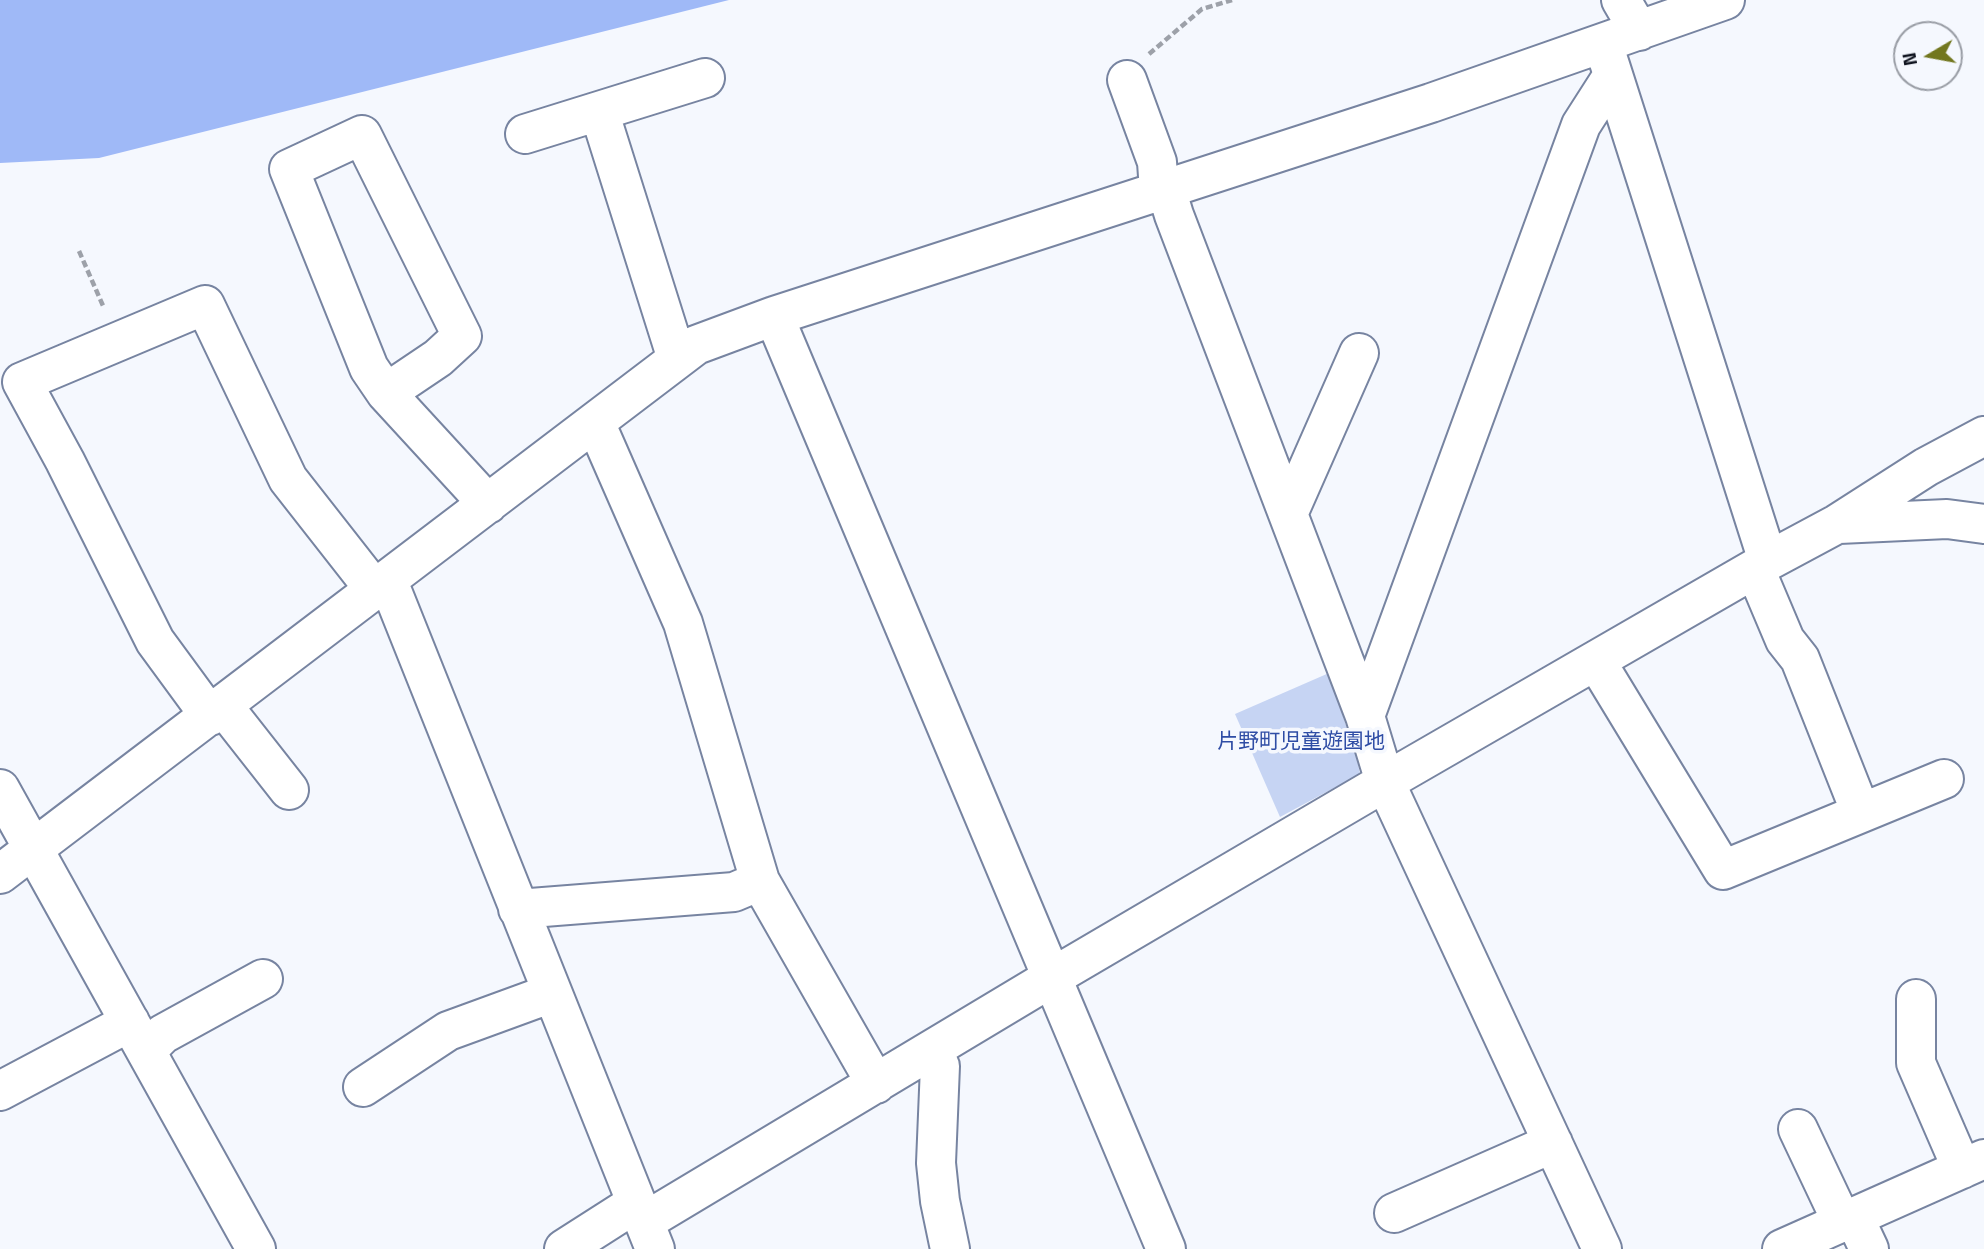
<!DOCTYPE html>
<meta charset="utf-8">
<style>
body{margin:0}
#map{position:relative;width:1984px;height:1249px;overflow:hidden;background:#f5f8fe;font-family:"Titillium Web",sans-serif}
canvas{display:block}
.north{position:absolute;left:1893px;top:21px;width:70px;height:70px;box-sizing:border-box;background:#f5f8fe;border:2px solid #999da5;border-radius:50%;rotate:260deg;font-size:19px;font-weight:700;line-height:28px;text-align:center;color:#101520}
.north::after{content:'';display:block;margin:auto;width:24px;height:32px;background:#72771f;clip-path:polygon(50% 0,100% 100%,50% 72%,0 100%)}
</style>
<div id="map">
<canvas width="1984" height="1249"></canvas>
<div class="north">N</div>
</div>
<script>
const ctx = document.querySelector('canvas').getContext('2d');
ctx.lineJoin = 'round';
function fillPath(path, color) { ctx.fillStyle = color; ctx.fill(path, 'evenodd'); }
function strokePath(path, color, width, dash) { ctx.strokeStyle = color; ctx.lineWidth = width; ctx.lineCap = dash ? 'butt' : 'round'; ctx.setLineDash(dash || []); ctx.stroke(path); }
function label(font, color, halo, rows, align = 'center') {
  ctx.font = font + ' "Titillium Web","Noto Sans JP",sans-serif'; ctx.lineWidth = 7; ctx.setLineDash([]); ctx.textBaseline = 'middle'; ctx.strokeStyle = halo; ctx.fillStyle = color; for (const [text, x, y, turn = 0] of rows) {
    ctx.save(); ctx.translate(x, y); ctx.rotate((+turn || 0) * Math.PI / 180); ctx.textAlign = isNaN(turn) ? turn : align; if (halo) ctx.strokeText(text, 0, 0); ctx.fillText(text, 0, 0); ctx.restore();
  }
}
fillPath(new Path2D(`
 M1329 673 1357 759 1360 774 1280 817 1235 714Z`), '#c6d4f3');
fillPath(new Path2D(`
 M0 0H729L99 158 0 163Z`), '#9fb9f7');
const minor = new Path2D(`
 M1621 0 1639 31
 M1608 59 1768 561
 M1127 80 1157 162 1159 191
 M599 111 677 359
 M525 134 705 78
 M1166 189 1174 215 1365 716 1385 782 1602 1249
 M774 316 1166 1249
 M386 393 438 358 462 336 362 135 289 169 369 368 386 393 488 504
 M595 422 683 623 760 881
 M1288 514 1359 353
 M1839 524 1947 519 1984 524
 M1755 569 1785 640 1800 659 1861 813
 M388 581 655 1249
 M1596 661 1723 870 1944 779
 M223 706 289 790
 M210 716 155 641 65 461 22 382 205 305 288 479 375 590
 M1365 716 1581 125 1613 75
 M0 789 256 1249
 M0 874 696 345 774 316 1431 103 1725 0
 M518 909 734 892 760 881 876 1084
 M1916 999V1063L1962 1169
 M931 1050 940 1066 936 1163 940 1201 950 1249
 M146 1051 163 1034 263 979
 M363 1087 448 1031 552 993
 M0 1091 130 1022
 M1798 1129 1842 1222
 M1394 1213 1553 1143
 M1854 1217 1869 1249
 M644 1222 1051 978 1385 782 1768 561 1837 524 1926 467 1984 436
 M564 1249 636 1203
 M1782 1249 1984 1159`);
strokePath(minor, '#7784a1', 42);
strokePath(new Path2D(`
 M1149 54 1202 9 1232 0
 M79 251 104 308`), '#9da1a9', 4.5, [7, 3.5]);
strokePath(minor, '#fff', 38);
label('21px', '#2f4da5', '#f5f8fe', [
 ["片野町児童遊園地",1301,743]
]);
</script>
